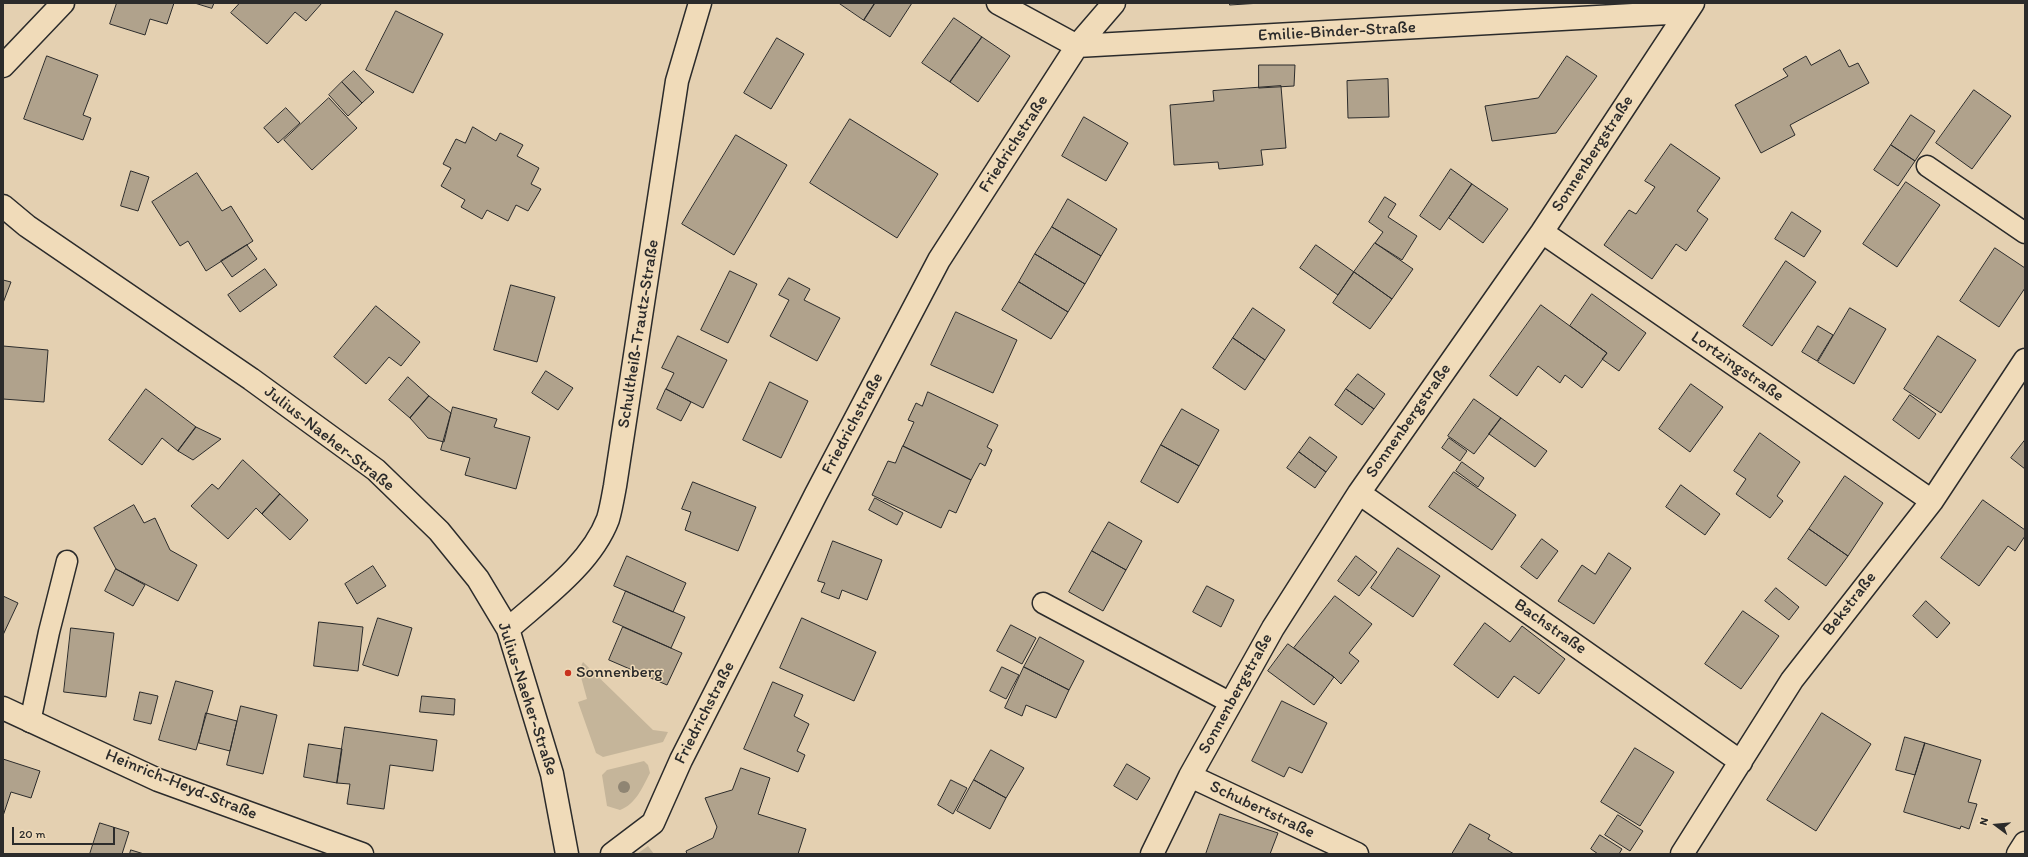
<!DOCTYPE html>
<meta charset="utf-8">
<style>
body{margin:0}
#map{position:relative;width:2028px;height:857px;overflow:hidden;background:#e4d0b1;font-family:Itim,sans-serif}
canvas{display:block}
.frame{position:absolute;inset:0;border:4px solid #2b2b2b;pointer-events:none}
.north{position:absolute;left:1976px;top:805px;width:40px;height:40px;-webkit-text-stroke:3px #f0dbb9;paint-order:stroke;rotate:286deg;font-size:11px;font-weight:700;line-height:16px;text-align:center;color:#2b2b2b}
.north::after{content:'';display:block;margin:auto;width:14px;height:18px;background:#2b2b2b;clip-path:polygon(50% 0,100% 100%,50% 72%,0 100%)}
.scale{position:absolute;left:12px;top:827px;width:103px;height:18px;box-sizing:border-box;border:2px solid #2b2b2b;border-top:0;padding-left:5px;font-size:12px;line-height:14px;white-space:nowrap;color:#2b2b2b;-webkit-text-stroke:3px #f0dbb9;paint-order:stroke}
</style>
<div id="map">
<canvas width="2028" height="857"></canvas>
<div class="frame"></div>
<div class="north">N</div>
<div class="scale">20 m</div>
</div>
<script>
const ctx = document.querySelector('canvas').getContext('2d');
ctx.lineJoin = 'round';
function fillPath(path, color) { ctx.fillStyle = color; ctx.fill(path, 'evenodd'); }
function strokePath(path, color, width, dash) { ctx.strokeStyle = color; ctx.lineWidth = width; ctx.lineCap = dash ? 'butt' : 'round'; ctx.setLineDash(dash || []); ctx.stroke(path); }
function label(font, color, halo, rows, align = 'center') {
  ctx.font = font + ' Itim,sans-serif'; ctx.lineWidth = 3; ctx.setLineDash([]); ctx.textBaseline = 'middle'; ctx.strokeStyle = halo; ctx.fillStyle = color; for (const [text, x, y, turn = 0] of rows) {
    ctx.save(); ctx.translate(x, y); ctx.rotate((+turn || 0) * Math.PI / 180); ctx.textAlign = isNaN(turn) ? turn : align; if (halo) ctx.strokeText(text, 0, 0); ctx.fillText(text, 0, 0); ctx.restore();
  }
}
fillPath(new Path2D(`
 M583 662 653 730 668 732 663 742 603 757 596 753 578 702 587 699 579 670Z
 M644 761 648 765 650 773C642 788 636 804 620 810L607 806 602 775 607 770Z
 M648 846 654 854H637Z`), '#c5b59a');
const building = new Path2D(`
 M117 3H174L167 24 150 19 145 35 110 24Z
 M195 3H214L212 8Z
 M240 3H322L306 21 295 12 267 44 231 13Z
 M839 3H875L864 20Z
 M875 3H912L890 37 864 20Z
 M1230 3H1261L1230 5Z
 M396 11 443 34 413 93 366 70Z
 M954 18 982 37 950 82 922 63Z
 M982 37 1010 56 978 102 950 82Z
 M777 38 804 54 771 109 744 93Z
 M1840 50 1849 67 1858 63 1869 83 1790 125 1795 135 1761 153 1735 105 1788 76 1783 69 1806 56 1811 65Z
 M47 56 98 75 83 115 91 118 83 140 24 119Z
 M1567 56 1597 76 1556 133 1492 141 1485 106 1538 98Z
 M1259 65H1295L1294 86 1259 88Z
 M354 71 374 92 362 103 342 82Z
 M1388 79 1389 117 1348 118 1347 81Z
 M342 82 362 103 348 116 329 95Z
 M1281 86 1286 148 1261 150 1263 165 1219 169 1218 162 1174 165 1170 105 1214 101 1213 91Z
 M1974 90 2011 116 1972 169 1936 143Z
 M329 98 357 128 312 170 284 140Z
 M286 108 300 123 278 143 264 128Z
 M1911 115 1935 131 1915 161 1891 145Z
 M1084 117 1128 143 1106 181 1062 156Z
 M850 119 938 174 897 238 810 183Z
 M473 127 496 141 500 133 523 145 517 156 539 168 531 184 541 189 528 211 516 205 508 221 487 210 482 219 461 207 465 200 441 186 451 168 443 164 456 139 465 143Z
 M736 135 787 165 734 255 682 224Z
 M1671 144 1720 178 1697 211 1708 219 1686 251 1676 244 1652 279 1604 245 1629 210 1636 214 1655 187 1645 181Z
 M1891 145 1915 161 1898 186 1874 170Z
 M1451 169 1472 184 1440 230 1420 216Z
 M131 171 149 177 138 211 121 206Z
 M197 173 222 211 231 206 253 241 206 271 188 241 180 246 152 202Z
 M1906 182 1940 205 1897 267 1863 244Z
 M1472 184 1508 209 1483 243 1449 218Z
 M1385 197 1396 204 1388 217 1417 236 1402 260 1375 243 1383 232 1369 222Z
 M1068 199 1117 229 1101 256 1052 227Z
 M1792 212 1821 231 1804 257 1775 239Z
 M1052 227 1101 256 1085 284 1035 254Z
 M1375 243 1413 269 1392 299 1354 272Z
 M247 245 257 259 232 277 221 261Z
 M1316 245 1354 272 1338 295 1300 268Z
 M1995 248 2025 268V288L1999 327 1960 301Z
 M1035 254 1085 284 1068 312 1019 282Z
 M1786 261 1816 282 1772 346 1743 326Z
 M265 269 277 285 240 312 228 295Z
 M730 271 757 284 728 343 701 330Z
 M1354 272 1392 299 1370 329 1333 303Z
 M789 278 810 289 804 300 840 318 817 361 770 336 789 300 779 295Z
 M3 280 11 282 3 303Z
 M1019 282 1068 312 1051 339 1002 310Z
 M511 285 555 297 537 362 494 350Z
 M1592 294 1646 333 1619 371 1602 359 1607 353 1570 326Z
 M1541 305 1607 353 1582 388 1565 375 1560 383 1538 366 1517 396 1490 376Z
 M376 306 420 342 401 366 389 357 366 384 334 357Z
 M1253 308 1285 330 1265 360 1233 338Z
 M1850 308 1886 329 1854 384 1818 362Z
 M956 312 1017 340 993 393 931 365Z
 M1818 326 1833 335 1817 361 1802 352Z
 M678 336 727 360 703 408 666 389 674 373 662 368Z
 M1938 336 1976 360 1941 413 1904 389Z
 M1233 338 1265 360 1245 390 1213 368Z
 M3 346 48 350 44 402 3 399Z
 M546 371 573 388 558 410 532 393Z
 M1358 374 1385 394 1374 409 1346 389Z
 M408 377 429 396 410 418 389 400Z
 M770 382 808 401 781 458 743 440Z
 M1691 384 1723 407 1690 452 1659 429Z
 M146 389 196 427 178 451 162 438 142 465 109 440Z
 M666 389 691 402 681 421 657 409Z
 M1346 389 1374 409 1362 425 1335 405Z
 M928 392 998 425 987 447 992 450 985 466 980 463 971 480 903 446 914 422 908 420 916 403 922 406Z
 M1910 395 1936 414 1919 439 1893 420Z
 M429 396 451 413 444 442 428 438 410 418Z
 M1474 399 1501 418 1474 454 1448 436Z
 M453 407 497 419 494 427 530 437 516 489 465 475 470 458 441 450Z
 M1182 409 1219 430 1199 466 1161 445Z
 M1501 418 1547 451 1535 467 1489 434Z
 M196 427 221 439 193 460 178 451Z
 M1760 433 1800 462 1777 496 1783 501 1770 518 1736 494 1746 479 1734 471Z
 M1310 437 1337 457 1326 472 1299 452Z
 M1449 438 1467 451 1460 461 1442 448Z
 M2025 440V469L2011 458Z
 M1161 445 1199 466 1178 503 1141 482Z
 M903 446 971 480 956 513 949 510 941 528 872 495 888 461 895 463Z
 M1299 452 1326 472 1315 488 1287 468Z
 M243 460 280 494 262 514 256 508 228 539 191 506 212 484 218 489Z
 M1462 462 1484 478 1478 487 1456 471Z
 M1454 472 1516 515 1492 550 1429 507Z
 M1845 476 1883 503 1848 556 1809 529Z
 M693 482 756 507 738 551 685 530 691 512 682 509Z
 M1681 485 1720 514 1705 535 1666 507Z
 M280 494 308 520 290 540 262 514Z
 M875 498 903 513 897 525 869 510Z
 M1983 500 2025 530V536L2015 551 2008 546 1979 586 1941 558Z
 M134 505 144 523 155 518 170 550 197 565 178 601 116 569 94 528Z
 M1109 522 1142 541 1126 570 1092 551Z
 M1809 529 1848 556 1826 586 1788 559Z
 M1542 539 1558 551 1537 579 1521 567Z
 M833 541 882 560 867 600 842 590 839 599 821 592 825 583 818 581Z
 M1398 548 1440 576 1413 617 1371 588Z
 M1092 551 1126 570 1103 611 1069 592Z
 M1609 553 1631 568 1594 624 1558 601 1582 565 1595 574Z
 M627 556 686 583 673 612 614 586Z
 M1356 556 1377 572 1359 596 1338 581Z
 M373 566 386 586 357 604 345 584Z
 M116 569 145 585 133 606 105 591Z
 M1207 586 1234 600 1221 627 1193 612Z
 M1776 588 1799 607 1789 620 1765 601Z
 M626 591 685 617 671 648 613 622Z
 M3 596 18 603 3 635Z
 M1335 596 1372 624 1349 653 1359 661 1341 684 1334 677 1294 648Z
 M1926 601 1950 623 1937 638 1913 616Z
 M1743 611 1779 636 1741 689 1705 664Z
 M378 618 412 628 398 676 363 665Z
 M802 618 876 652 854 701 780 668Z
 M319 622 363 627 358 671 314 666Z
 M1485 623 1510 642 1522 626 1565 659 1539 694 1514 676 1498 698 1454 665Z
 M1011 625 1036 638 1022 664 997 651Z
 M623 627 682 653 667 685 609 660Z
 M71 628 114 633 106 697 64 692Z
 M1040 637 1084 661 1069 690 1024 667Z
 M1288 644 1334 677 1314 705 1268 671Z
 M1002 667 1019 675 1006 699 990 691Z
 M1024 667 1069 690 1056 718 1026 705 1022 716 1005 708Z
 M176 681 213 691 196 750 159 740Z
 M773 682 803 695 794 716 809 724 797 751 805 755 798 772 744 749Z
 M140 692 158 696 151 724 134 720Z
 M422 696 455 699 454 715 420 712Z
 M1282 701 1327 723 1302 773 1289 767 1284 777 1252 761Z
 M241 706 277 715 263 774 227 765Z
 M206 713 237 721 230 751 199 743Z
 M1822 713 1871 744 1816 831 1767 800Z
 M345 727 437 740 433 771 390 765 384 809 347 804 350 784 337 783Z
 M1905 737 1925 743 1915 775 1896 770Z
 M1925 743 1981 760 1968 802 1977 804 1969 829 1961 826 1960 829 1904 812Z
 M309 744 342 749 337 783 304 777Z
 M1635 748 1674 772 1640 826 1601 802Z
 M991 750 1024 768 1006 798 974 780Z
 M3 759 40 771 31 798 11 792 3 816Z
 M1127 764 1150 778 1137 800 1114 786Z
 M741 768 770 778 758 814 806 829 798 854H687L686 851 713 838 717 827 705 798 732 790Z
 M951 780 967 788 953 814 938 805Z
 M974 780 1006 798 990 829 957 811Z
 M1220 814 1278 833 1270 854H1206Z
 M1618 815 1643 831 1630 851 1605 835Z
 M100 823 129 832 122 854H90Z
 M1470 824 1490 835 1488 839 1514 854H1452Z
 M1600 835 1622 849 1619 854H1598L1591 849Z
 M131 850 144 854H130Z`);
fillPath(building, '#b0a28c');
strokePath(building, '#2b2b2b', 1);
const lane = new Path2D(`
 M1927 166 2025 233
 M1043 603 1231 703
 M30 722 49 632 67 561`);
const street = new Path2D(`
 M998 3 1077 46 1687 12
 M3 66 63 3
 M3 206 27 226 251 379 376 470 439 531 478 579 508 629 552 774 567 854
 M1542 232 1932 501
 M1359 493 1741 762
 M508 629C543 598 591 564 608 519 611 509 613 497 615 486L677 81 700 3
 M3 708 158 780 362 854
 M1190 776 1357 854
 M612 854 653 823 681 760 816 494 939 260 1077 46 1114 3
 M1152 854 1190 776 1273 628 1359 493 1542 232 1693 3
 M1682 854 1792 680 1932 501 2025 360
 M2018 854 2025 843`);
strokePath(lane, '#2b2b2b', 23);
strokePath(street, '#2b2b2b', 25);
strokePath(lane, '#f0dbb9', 20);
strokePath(street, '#f0dbb9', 22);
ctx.fillStyle = '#8f8573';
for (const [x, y] of [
 [624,787]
]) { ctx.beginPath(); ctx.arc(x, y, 6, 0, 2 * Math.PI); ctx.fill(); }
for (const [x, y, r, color] of [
 [568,673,4,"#c8321e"]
]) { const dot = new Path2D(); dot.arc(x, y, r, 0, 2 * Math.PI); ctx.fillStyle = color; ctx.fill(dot); strokePath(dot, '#f0dbb9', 1.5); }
label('17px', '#2b2b2b', '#f0dbb9', [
 ["Emilie-Binder-Straße",1337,32,-3],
 ["Friedrichstraße",1014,144,-57],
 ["Sonnenbergstraße",1593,154,-57],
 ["Schultheiß-Trautz-Straße",639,334,-81],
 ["Lortzingstraße",1737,367,35],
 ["Sonnenbergstraße",1409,421,-55],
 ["Friedrichstraße",853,424,-62],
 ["Julius-Naeher-Straße",329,439,38],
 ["Bekstraße",1850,604,-52],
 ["Bachstraße",1550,627,35],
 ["Sonnenbergstraße",1236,694,-61],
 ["Julius-Naeher-Straße",527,699,72],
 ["Friedrichstraße",705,713,-63],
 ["Heinrich-Heyd-Straße",181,785,22],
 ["Schubertstraße",1262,810,25]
]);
label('17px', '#2b2b2b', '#f0dbb9', [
 ["Sonnenberg",576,673]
], 'left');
</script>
